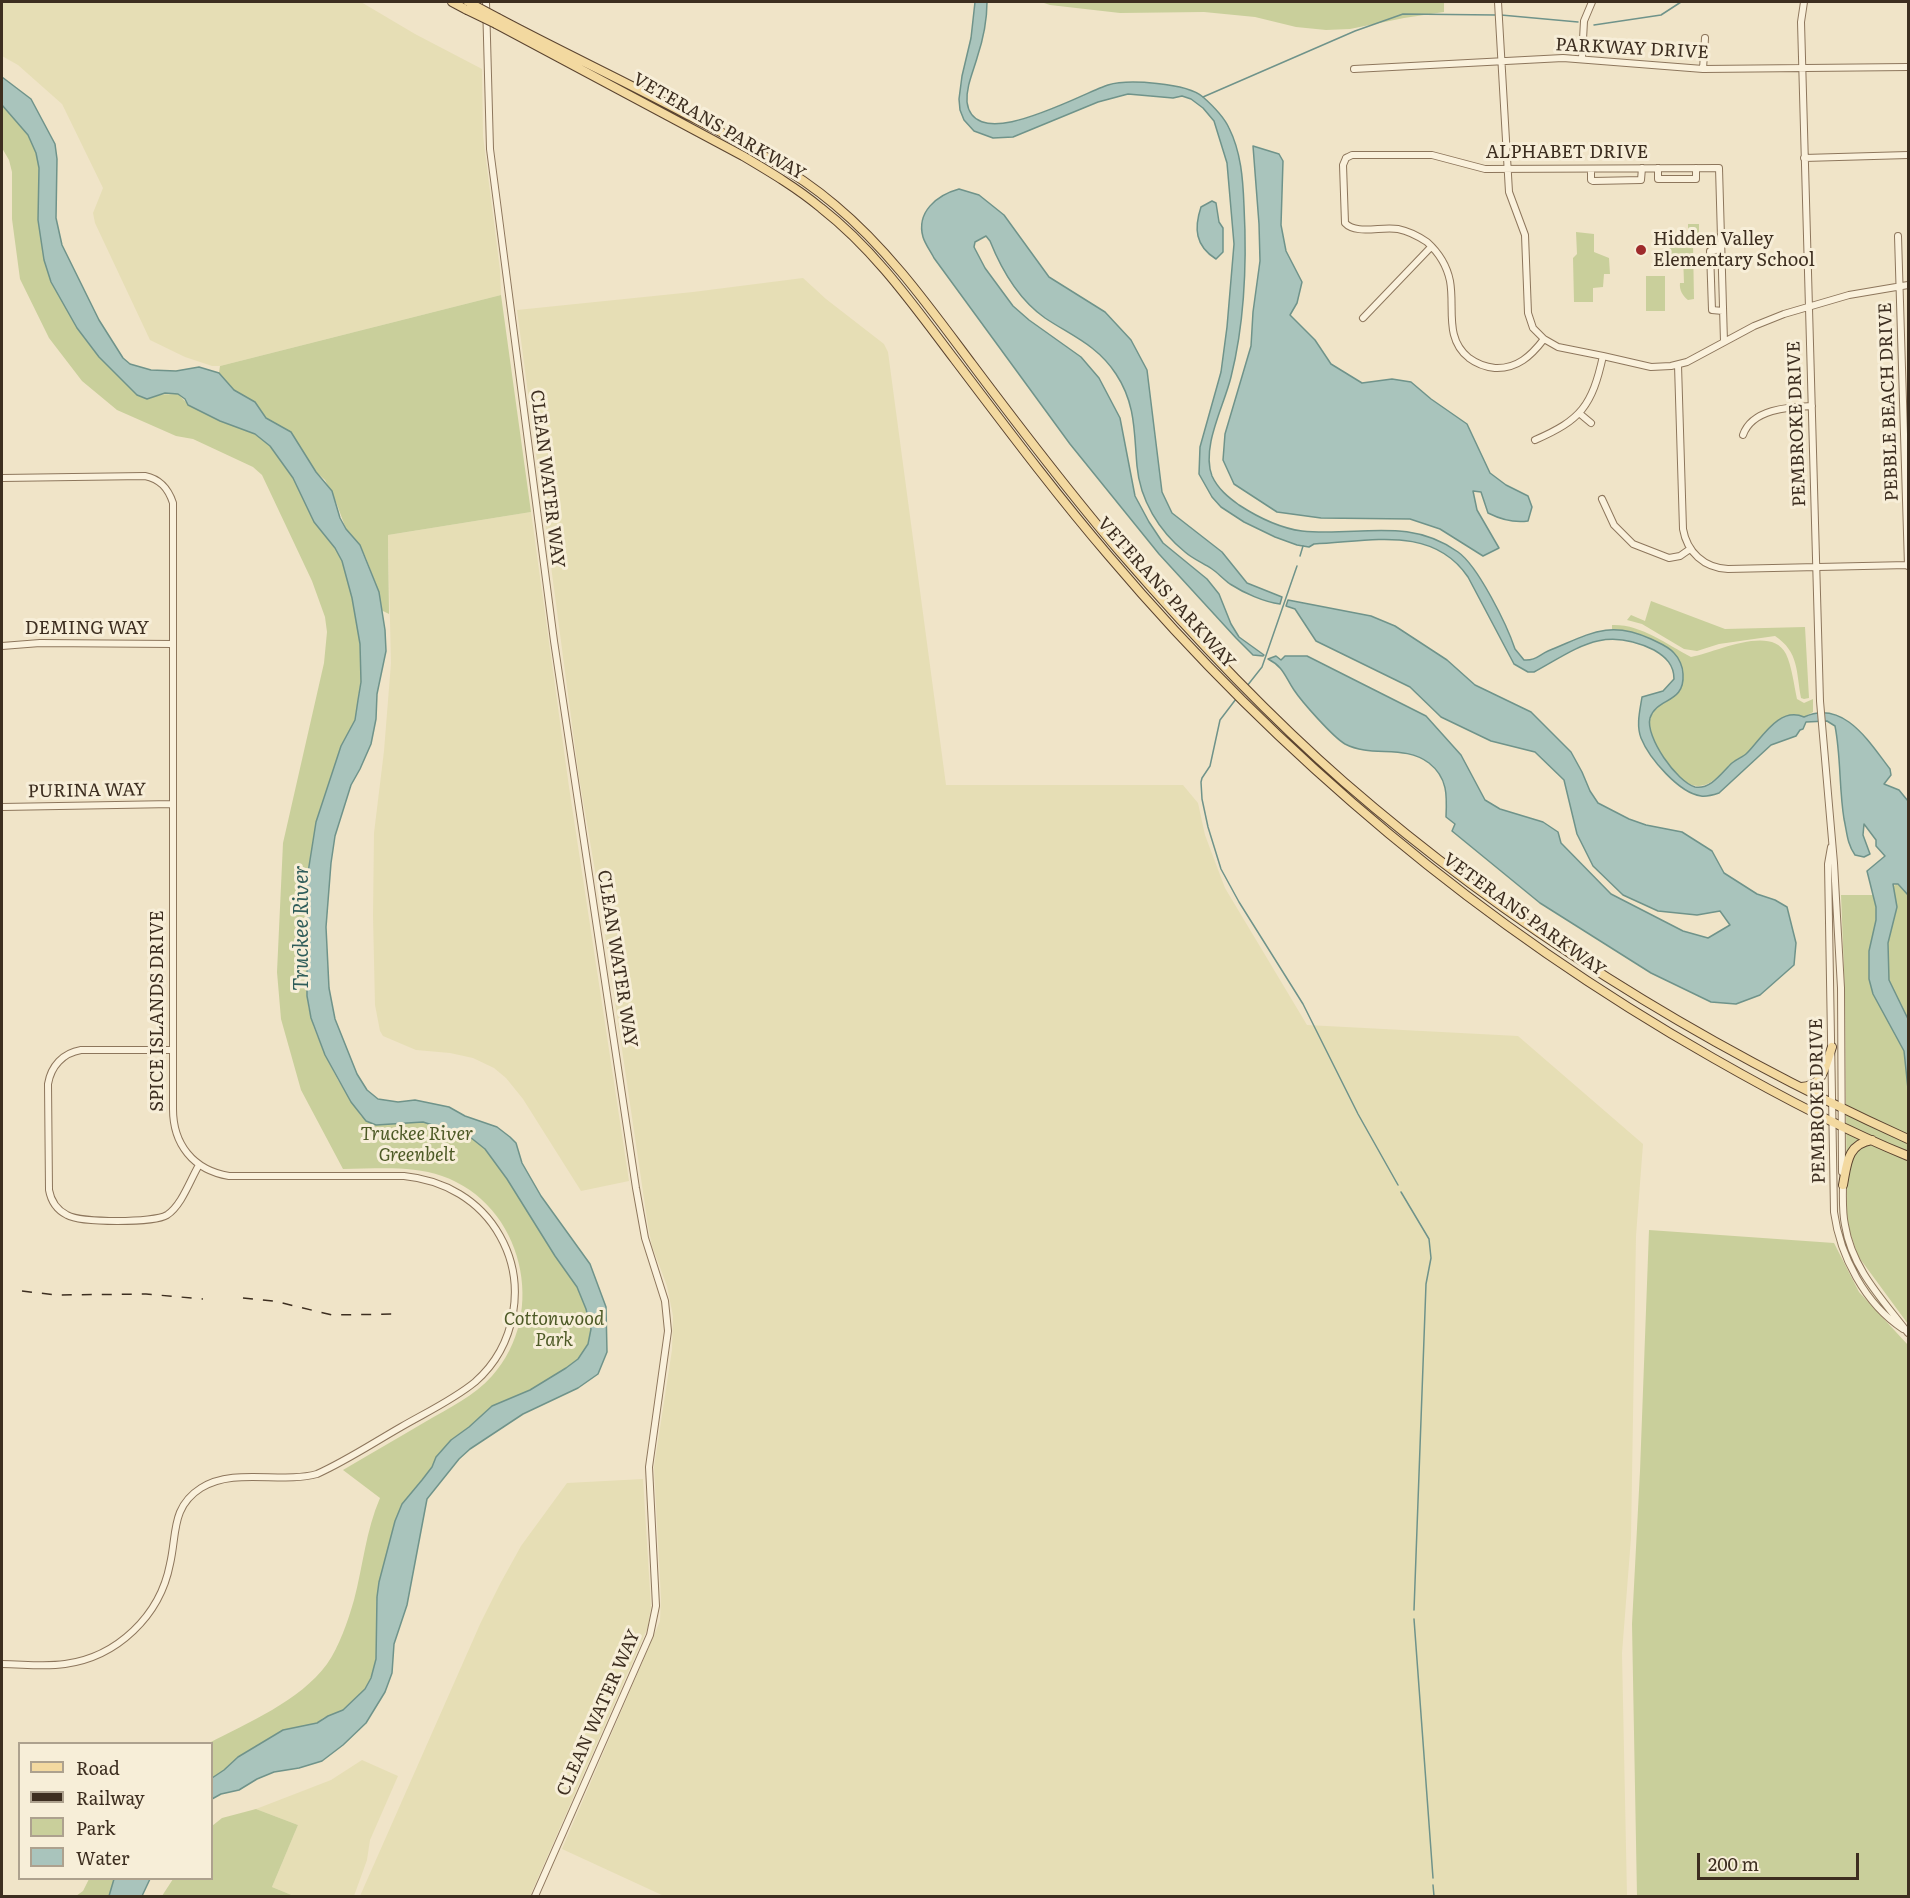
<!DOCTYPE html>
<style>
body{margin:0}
#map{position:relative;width:1910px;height:1898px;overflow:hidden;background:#f0e4c8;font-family:Literata,serif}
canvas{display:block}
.frame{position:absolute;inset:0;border:3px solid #3d2e20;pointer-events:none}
.legend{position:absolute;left:18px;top:1742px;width:195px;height:138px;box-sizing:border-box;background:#f7eed8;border:2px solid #ada18e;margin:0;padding:8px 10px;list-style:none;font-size:18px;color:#3d2e20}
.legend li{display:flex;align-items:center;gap:12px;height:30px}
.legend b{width:30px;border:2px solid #ada18e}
.scale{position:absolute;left:1697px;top:1853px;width:162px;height:27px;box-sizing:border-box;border:3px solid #3d2e20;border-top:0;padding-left:8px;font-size:18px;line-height:21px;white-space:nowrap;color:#3d2e20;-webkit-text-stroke:4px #f7eed8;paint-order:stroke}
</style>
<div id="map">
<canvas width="1910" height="1898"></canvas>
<div class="frame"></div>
<ul class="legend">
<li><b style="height:8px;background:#f3d9a0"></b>Road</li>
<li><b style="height:8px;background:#3d2e20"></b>Railway</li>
<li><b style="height:16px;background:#c9cf9b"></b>Park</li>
<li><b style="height:16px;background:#a9c4bc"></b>Water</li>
</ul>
<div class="scale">200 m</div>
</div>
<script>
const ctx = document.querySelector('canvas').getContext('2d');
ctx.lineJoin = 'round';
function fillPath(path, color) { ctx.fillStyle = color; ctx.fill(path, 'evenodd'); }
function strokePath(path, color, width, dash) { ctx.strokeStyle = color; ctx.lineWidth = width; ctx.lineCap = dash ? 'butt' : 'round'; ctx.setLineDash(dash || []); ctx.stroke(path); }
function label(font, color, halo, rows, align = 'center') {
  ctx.font = font + ' Literata,serif'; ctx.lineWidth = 6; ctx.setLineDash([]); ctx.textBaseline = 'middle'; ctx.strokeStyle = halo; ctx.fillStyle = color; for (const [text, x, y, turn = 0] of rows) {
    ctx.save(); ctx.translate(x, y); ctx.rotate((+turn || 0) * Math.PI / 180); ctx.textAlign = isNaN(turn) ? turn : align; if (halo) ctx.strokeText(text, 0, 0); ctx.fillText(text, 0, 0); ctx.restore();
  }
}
fillPath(new Path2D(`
 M2 2H361L415 34 482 69 483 136 500 270 501 295 220 366H212L185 357 150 340 95 223 93 213 103 188 65 110 62 104 18 65 2 56Z
 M803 278 826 299 884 344 888 352 946 785H1183L1198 803 1205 835 1225 888 1307 1025 1518 1036 1643 1144 1636 1236 1631 1538 1622 1653 1627 1896H664L562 1849 660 1621 661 1598 654 1467 672 1350 673 1316 667 1286 652 1246 648 1226 600 900 579 777 517 310 693 292Z
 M531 512 569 787 629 1181 581 1191 523 1099 506 1078 494 1068 473 1058 450 1053 416 1050 383 1036 380 1031 375 1005 373 916 374 833 384 751 391 663 388 535Z
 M643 1479 651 1607 648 1627 530 1896H360L481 1622 500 1584 521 1546 567 1483Z
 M362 1760 398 1776 370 1840 367 1860 354 1896H294L272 1887 298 1825 256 1809 331 1780Z`), '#e6deb5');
fillPath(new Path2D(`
 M1041 2H1444V12L1404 18 1350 29 1326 30 1296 27 1255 17 1204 12 1120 13 1050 5Z
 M2 105 28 135 36 153 39 168 40 234 51 282 84 338 99 357 137 395 178 394 190 406 255 434 270 446 293 478 314 522 335 547 342 561 352 598 360 644 361 682 358 700 355 720 341 746 316 822 307 879 306 963 308 1006 314 1028 325 1055 338 1080 361 1116 376 1125 423 1122 470 1137 485 1149 507 1179 555 1256 577 1287 586 1309 591 1329 588 1344 578 1359 566 1368 530 1390 492 1406 469 1427 451 1440 436 1457 432 1467 422 1480 402 1504 395 1521 379 1582 377 1597 376 1659 371 1678 365 1689 343 1710 323 1718 318 1723 283 1730 238 1757 224 1770 212 1778V1744L209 1743C247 1723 300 1701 327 1664 339 1647 348 1621 354 1600 363 1566 366 1530 380 1498L343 1470C370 1454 398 1438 425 1422 449 1408 474 1396 492 1376 549 1313 523 1204 442 1176 410 1165 376 1169 343 1169L301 1090 281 1019 277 972 283 843 324 663 327 632 325 617 312 581 262 475 253 467 193 439 176 436 117 410 82 381 49 338 20 279 12 219V172L9 160 2 148Z
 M1688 224H1699V238L1693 244 1694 299 1688 300C1683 296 1679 290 1680 283H1684L1683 255H1669V243H1680V240H1688Z
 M1576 232 1594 234V252L1609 258 1610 274H1604L1603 287 1593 288V302H1574L1573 258 1577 254Z
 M1646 276H1665V311H1646Z
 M501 295 531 512 388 535 389 614 381 610 379 592 366 558 360 545 346 529 336 502 325 480 316 472 291 432 266 418 261 410 234 390 219 373 220 366Z
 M1651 601 1725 629 1805 627 1809 698 1804 699 1801 698C1796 671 1799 652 1775 636L1719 644 1697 651 1684 649 1642 624 1627 620 1631 615 1645 621Z
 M1612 625C1641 624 1666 644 1691 657 1715 653 1771 624 1786 654 1792 667 1794 685 1797 699L1804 703 1813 699V712L1804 717C1779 706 1762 739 1747 753 1742 757 1736 759 1732 763 1719 776 1705 794 1686 782 1670 771 1640 732 1653 712 1660 702 1679 698 1682 685 1690 654 1638 628 1612 630Z
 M1897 884 1908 894V1324L1858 1256 1847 1223 1845 996 1841 895H1878Z
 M1649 1230 1834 1243 1859 1292 1908 1345V1896H1637L1632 1624 1640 1471Z
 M256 1809 298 1825 272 1887 294 1896H162L173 1879 212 1878V1826L222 1818Z
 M89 1879H114L109 1896H76L83 1891Z`), '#c9cf9b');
const water = new Path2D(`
 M975 2H987C987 19 983 40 977 58 973 72 966 87 967 102 974 156 1082 93 1108 85 1128 79 1187 83 1203 97 1212 105 1224 117 1229 128 1241 152 1243 179 1244 206 1247 263 1245 321 1231 377 1224 406 1201 447 1212 476 1218 489 1228 497 1239 505 1259 518 1279 528 1302 531 1357 537 1408 516 1458 552 1478 566 1507 625 1515 649L1524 660C1535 661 1539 655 1548 651 1588 635 1608 619 1651 639 1659 643 1668 646 1674 653 1679 658 1683 667 1683 674 1685 704 1657 697 1650 718 1645 737 1677 782 1695 787 1711 790 1723 771 1732 763 1737 759 1743 757 1747 753 1762 738 1779 706 1804 717 1844 699 1869 742 1890 769L1891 775 1884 784 1899 790 1908 801V895L1898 884H1893L1897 907 1888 943 1889 980 1908 1019V1089L1904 1051 1873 994 1869 979V951L1876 920V907L1867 871 1885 856 1876 846V840L1864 824 1863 835 1870 854 1864 857 1855 855C1847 844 1847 832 1844 819 1839 789 1841 756 1835 726L1827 721 1806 722 1803 729 1800 730 1796 736 1771 745 1719 793C1713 795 1707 797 1701 796 1679 793 1649 758 1641 738 1636 725 1640 710 1642 697L1663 691 1674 679C1674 665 1666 657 1654 650 1603 625 1578 648 1534 672H1528L1514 664 1468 577C1432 524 1368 542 1314 544L1309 547 1297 545 1275 537 1244 522 1221 507 1212 497 1199 474 1200 447 1221 372 1227 327 1234 244 1227 163 1214 121 1203 108 1191 99 1182 96 1173 98 1128 94 1098 102 1013 137 993 138 974 131 964 120 960 110 959 99 962 76 971 38Z
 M2 77 31 99 55 144 57 159 56 218 62 245 99 320 123 358 130 364 151 370 176 371 199 367 219 373 234 390 255 402 266 418 291 432 316 472 332 491 340 518 346 529 360 545 379 592 385 630 386 651 377 694 376 719 371 744 360 769 351 785 335 836 331 863 326 927 329 988 335 1019 357 1074 367 1090 378 1099 398 1102 415 1100 449 1107 465 1116 497 1127 510 1137 516 1143 522 1163 541 1196 590 1264 606 1307 607 1352 598 1374 578 1388 523 1414 470 1449 459 1459 427 1499 407 1605 394 1644 392 1673 385 1692 366 1723 343 1745 322 1761 299 1768 274 1772 257 1779 239 1790 221 1794 212 1799V1778L224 1770 238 1757 283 1730 317 1723 328 1716 343 1710 365 1689 371 1678 376 1659 377 1597 379 1582 395 1521 402 1504 422 1480 432 1467 436 1457 451 1440 469 1427 492 1406 530 1390 566 1368 578 1359 588 1344 591 1329 586 1309 577 1287 555 1256 507 1179 485 1149 470 1137 423 1122 376 1125 366 1121 351 1102 325 1055 311 1018 307 996V879L316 822 341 746 355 720 358 700 361 682 360 644 352 598 342 561 335 548 314 522 293 478 270 446 255 434 220 421 188 405 185 399 178 394 165 393 147 399 137 395 99 357 77 328 51 282 44 260 38 220 39 168 36 153 28 135 2 105Z
 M1253 146 1279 154 1283 161 1281 225 1286 251 1302 282 1297 303 1290 315 1315 340 1331 364 1362 383 1392 379 1411 382 1431 399 1467 424 1490 473 1506 485 1528 496 1532 507 1528 521C1515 523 1500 519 1488 513L1481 492 1473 491 1477 510 1499 548 1483 556 1440 529 1410 519 1321 518 1277 512 1234 484 1223 460 1225 434 1251 346 1253 312 1260 261 1259 224Z
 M959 189 979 195 1004 215 1049 277 1105 312 1131 340 1147 370 1162 492 1172 513 1222 552 1247 583 1282 597 1280 604C1264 602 1244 593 1230 584 1223 579 1218 573 1212 569 1203 563 1193 559 1185 552 1159 531 1140 500 1137 466 1134 433 1136 404 1116 374 1097 345 1072 336 1045 318 1018 299 1002 271 990 241L986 236 975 242 974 247 985 268 1013 306 1029 320 1081 357 1099 378 1120 418 1135 496 1149 522 1163 543 1207 579 1219 594 1231 624 1239 637 1264 655 1263 656 1253 655 1236 638 1159 554 1070 444 934 258C931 252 925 244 923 237 916 212 937 195 959 189Z
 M1212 201 1216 203 1219 222 1223 228V252L1216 259C1195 246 1194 228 1201 207Z
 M1288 600 1371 616 1395 626 1447 660 1475 685 1531 712 1571 752 1582 772 1590 791 1598 803 1629 819 1646 825 1682 832 1712 851 1724 873 1757 894 1775 900 1787 907 1796 943 1794 965 1760 995 1736 1004 1711 1002 1651 973 1540 903 1452 831 1455 824 1446 817C1447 796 1448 778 1429 763 1404 744 1372 758 1345 744 1333 737 1302 702 1294 690 1285 677 1284 667 1268 659L1276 656 1281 660 1285 656H1307L1426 716 1461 755 1485 800 1500 809 1543 822 1558 832 1561 843 1611 894 1683 931 1708 938 1730 925 1720 911 1697 915 1658 911 1623 895 1593 866 1577 834 1564 780 1535 752 1491 741 1441 717 1410 687 1316 641 1295 609 1286 606Z
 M114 1879V1878L150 1879 142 1896H109Z`);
fillPath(water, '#a9c4bc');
strokePath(water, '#6f938a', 1.5);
strokePath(new Path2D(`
 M1501 15 1578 22
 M1594 25 1661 15 1681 2
 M1203 97 1355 31 1403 14 1496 15
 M1300 556 1303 546
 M1247 686 1262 667 1297 566
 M1236 699 1220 720 1210 766 1202 778 1201 782 1202 799 1208 827 1221 869 1239 902 1303 1004 1358 1114 1398 1185
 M1401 1192 1429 1239 1431 1258 1426 1284 1414 1610
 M1414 1619 1433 1878
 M1433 1885 1434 1896`), '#6f938a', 1.5);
const minor = new Path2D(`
 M486 2 490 149 554 641 636 1188 645 1238 665 1301 668 1331 649 1467 656 1606 650 1635 535 1896
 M1498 2 1509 192 1525 235 1528 313 1533 328 1544 339 1558 347 1603 356 1651 367 1671 366 1687 362 1754 326 1784 314 1849 295 1908 285
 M1804 2 1801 22 1820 701 1834 863 1841 988 1842 1172
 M1582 58 1584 21 1592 2
 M1354 69 1563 58 1703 69 1908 67
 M1703 69 1705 38
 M1346 158 1352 155H1432L1485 169 1719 168 1724 342
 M1346 158 1343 165 1345 223C1356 235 1382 226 1398 229 1408 231 1418 236 1427 242 1438 252 1447 266 1450 281 1455 308 1444 338 1469 358 1477 364 1486 367 1495 368 1517 369 1531 356 1544 339
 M1804 158 1908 155
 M1658 168V179H1696V168
 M1591 169V180L1593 181 1641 180 1642 168
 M1898 236 1908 566
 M1721 249 1710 251 1712 310 1723 311
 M1363 318 1431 247
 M1678 365 1683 529C1687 552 1704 568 1728 569L1908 565
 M1579 413 1591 423
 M1743 435C1752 409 1788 407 1812 406
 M1535 440C1581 420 1592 406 1603 356
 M2 478 145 476C160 479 168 488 173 503V1109C173 1144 193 1170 229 1176H404C444 1180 480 1200 500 1236 527 1284 516 1346 475 1382 453 1400 425 1413 401 1427 373 1443 346 1461 317 1474 281 1484 234 1467 201 1488 171 1507 177 1534 170 1564 160 1616 117 1657 65 1664 44 1667 22 1664 2 1664
 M1602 499 1614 525 1633 544 1669 558 1680 556 1690 549
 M2 646 40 643 173 644
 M2 807 173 804
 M1831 847 1828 864 1834 1212C1840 1256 1865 1304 1903 1329
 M173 1050H81C63 1053 51 1066 48 1084L49 1190C51 1201 57 1210 67 1215 81 1223 154 1223 167 1215 182 1205 190 1180 199 1165
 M1843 1182C1843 1197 1842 1211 1845 1225 1852 1269 1883 1300 1908 1333`);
const major = new Path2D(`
 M452 2 467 10
 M498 18C560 51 624 81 686 114 738 141 790 167 835 205 889 250 930 308 972 364 1020 428 1068 491 1120 552 1190 633 1263 711 1344 782 1513 929 1705 1047 1908 1139
 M496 24 743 156C770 172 797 188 821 208 875 250 914 306 955 360 1005 426 1055 493 1109 556 1279 757 1484 928 1713 1058 1776 1094 1841 1129 1908 1156
 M1801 1087C1824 1086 1825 1066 1832 1047
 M1843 1185C1847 1164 1847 1144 1872 1140`);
strokePath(minor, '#8d765c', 8);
strokePath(major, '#5b4430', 10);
strokePath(minor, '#faf1dc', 6);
strokePath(major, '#f3d9a0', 8);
strokePath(new Path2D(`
 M22 1291 57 1295 146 1294 203 1299
 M243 1298 274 1301 332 1315 395 1314`), '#3d2e20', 1.5, [10, 10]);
const majorBridge = new Path2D(`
 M468 2 498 18
 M467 10 496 24`);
strokePath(majorBridge, '#5b4430', 10, []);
strokePath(majorBridge, '#f3d9a0', 8);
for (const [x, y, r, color] of [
 [1641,250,6,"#9e2a2b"]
]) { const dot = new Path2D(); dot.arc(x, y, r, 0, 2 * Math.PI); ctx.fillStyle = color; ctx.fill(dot); strokePath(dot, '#f7eed8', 2); }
label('18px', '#3d2e20', '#f7eed8', [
 ["PARKWAY DRIVE",1632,49,3],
 ["VETERANS PARKWAY",719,127,30],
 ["ALPHABET DRIVE",1567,153],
 ["PEBBLE BEACH DRIVE",1889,402,-92],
 ["PEMBROKE DRIVE",1797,424,-92],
 ["CLEAN WATER WAY",547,479,83],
 ["VETERANS PARKWAY",1166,593,48],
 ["DEMING WAY",87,629],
 ["PURINA WAY",87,791,-1],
 ["VETERANS PARKWAY",1524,915,36],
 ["CLEAN WATER WAY",617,959,81],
 ["SPICE ISLANDS DRIVE",158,1011,-90],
 ["PEMBROKE DRIVE",1818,1101,-91],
 ["CLEAN WATER WAY",599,1713,-66]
]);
label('18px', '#3d2e20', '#f7eed8', [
 ["Hidden Valley",1653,240],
 ["Elementary School",1653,261]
], 'left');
label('italic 18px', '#4d5a26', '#f7eed8', [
 ["Truckee River",417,1135],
 ["Greenbelt",417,1156],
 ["Cottonwood",554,1320],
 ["Park",554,1341]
]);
label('italic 20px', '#2f5d5a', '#f7eed8', [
 ["Truckee River",302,928,-90]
]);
</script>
